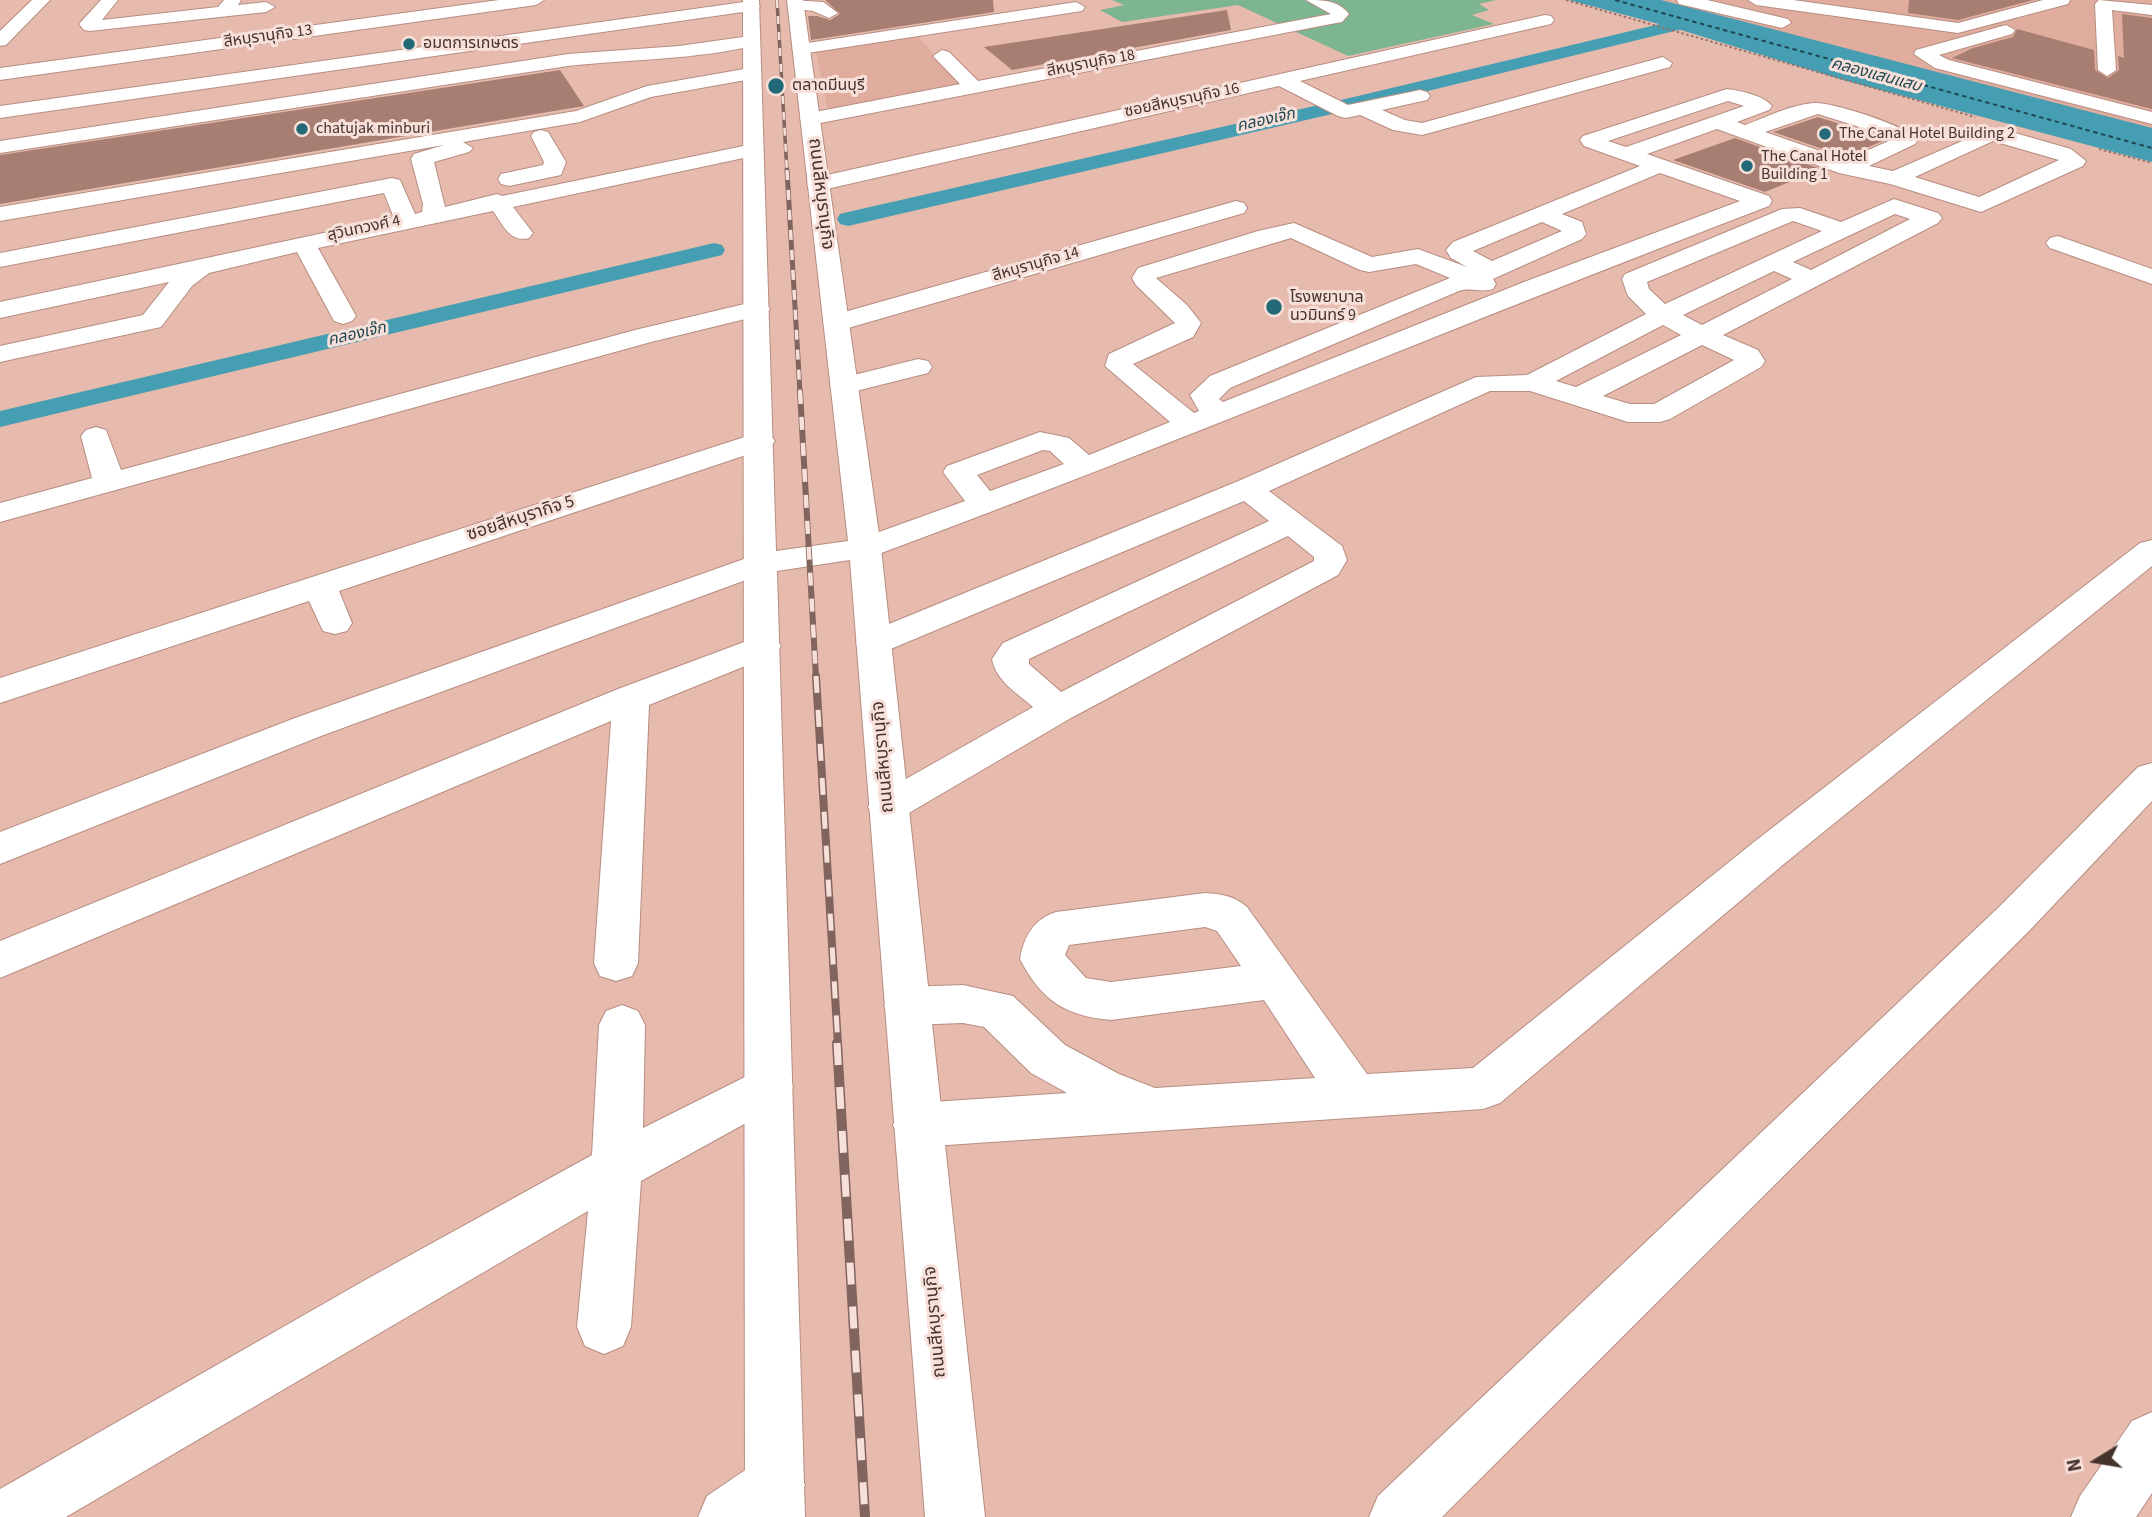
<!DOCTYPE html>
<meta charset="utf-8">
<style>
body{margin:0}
#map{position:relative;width:2152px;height:1517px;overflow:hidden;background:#e7baae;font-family:"Source Sans 3",sans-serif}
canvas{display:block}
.north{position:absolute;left:2061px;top:1426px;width:70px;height:70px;-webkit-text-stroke:5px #f8e0da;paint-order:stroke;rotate:259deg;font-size:19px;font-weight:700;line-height:28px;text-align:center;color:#45332e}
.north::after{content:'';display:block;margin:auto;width:24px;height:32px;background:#45332e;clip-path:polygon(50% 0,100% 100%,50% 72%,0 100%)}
</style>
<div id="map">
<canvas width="2152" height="1517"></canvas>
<div class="north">N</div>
</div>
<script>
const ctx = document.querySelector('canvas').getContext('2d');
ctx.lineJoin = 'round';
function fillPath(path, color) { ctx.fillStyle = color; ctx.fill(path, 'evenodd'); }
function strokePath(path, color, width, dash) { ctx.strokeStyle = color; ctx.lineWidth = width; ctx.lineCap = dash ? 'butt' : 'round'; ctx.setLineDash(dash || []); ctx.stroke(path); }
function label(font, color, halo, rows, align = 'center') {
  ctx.font = font + ' "Source Sans 3","Noto Sans Thai",sans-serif'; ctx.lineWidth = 6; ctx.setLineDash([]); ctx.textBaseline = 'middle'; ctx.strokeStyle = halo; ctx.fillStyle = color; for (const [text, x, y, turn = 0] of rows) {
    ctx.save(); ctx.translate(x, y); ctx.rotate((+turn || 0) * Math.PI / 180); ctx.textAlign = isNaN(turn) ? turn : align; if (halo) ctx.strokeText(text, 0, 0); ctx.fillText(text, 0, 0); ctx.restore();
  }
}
fillPath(new Path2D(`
 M1660 0H2152V130Z
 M917 35 960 84 828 111 816 51Z`), '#e0ac9e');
fillPath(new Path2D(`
 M1112 0H1496L1479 4 1489 10 1472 15 1494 24 1348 56 1238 5 1122 22 1100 10 1124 5Z`), '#7db591');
fillPath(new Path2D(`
 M1569 0H1661L2152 128V162L1843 80 1681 30Z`), '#469eb2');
fillPath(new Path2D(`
 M1685 18 1693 23 1691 27 1358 108 848 226 840 224 837 219 840 214 848 212 1358 96Z
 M714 243 722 245 725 250 722 255 0 427V411Z`), '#469eb2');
strokePath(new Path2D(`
 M1615 0 2152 148`), '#204852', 2, [4.5, 3.5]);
fillPath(new Path2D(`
 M825 0H993L994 12 811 40 808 16H817L830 20 840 14Z
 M1909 0H2033L1958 20 1908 13Z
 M1227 10 1231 30 1012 70 984 47Z
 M2122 14 2152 18V109L1952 58 1973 48 2013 37 2017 29 2094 50 2095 70 2108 78 2119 70 2118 56 2124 58Z
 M560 70 584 106 0 204V155Z
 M1818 117 1887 139 1846 157 1773 132Z
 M1735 138 1821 169 1765 192 1673 160Z`), '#a87e73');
const minor = new Path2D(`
 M32 0H50L6 45 0 46V31Z
 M101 0H118L102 20 218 7 224 0H241L238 5 266 2 275 7 266 12 90 31 84 30 79 24Z
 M499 0H544L536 5 0 80V68Z
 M792 0 823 2 838 13 829 18 813 11 790 8 788 4Z
 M1306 0C1323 0 1338 0 1349 14L1342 22 1336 23 810 125 803 123 800 119 803 115 810 113 960 84 933 56 942 50 949 52 978 81 1331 14Z
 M1677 0H1707L1788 19 1791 23 1782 28 1679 4Z
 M1748 0H1793L1958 23 2043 0H2070L2068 4 1958 33 1756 5Z
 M2099 0 2152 5V15L2112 10 2116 70 2107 76 2098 70 2095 4Z
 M751 1 760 6 757 10 0 118V106Z
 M1076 2 1085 7 1082 11 801 54 792 49 801 44Z
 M1545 15 1551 16 1554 20 1551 24 1300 81 1348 105 1420 90 1427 92 1430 96 1427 100 1382 110 1405 120 1422 123 1663 57 1672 63 1670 67 1422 135 1393 130 1360 115 1345 118 1338 116 1279 86 818 191 810 189 807 184 810 179 818 177Z
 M2006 25 2015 30 2012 34 1939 55 1949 60 2152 112V124L1935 68 1914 54 1916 50Z
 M750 36 756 37 759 41 756 45C695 60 631 59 568 66L0 153V141L568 54 679 46Z
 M750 68 759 74 757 78 651 97 580 122 463 142 473 148 469 152 434 162 445 207 497 194 502 196 753 144 760 146 764 150 760 154 753 156 513 207 533 233 529 238C510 243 503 225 493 211L318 248 356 316 352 321 343 324 334 321 297 252 209 273 192 286 161 327 0 362V346L143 315 169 282 0 318V302L394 218 384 193 0 267V253L392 178 400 180 415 214 422 212 423 204 411 159 414 154 444 145 0 221V207L576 111 647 86Z
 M1727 89C1741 91 1763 95 1772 106L1769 110 1737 122 1745 125C1767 117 1790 105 1813 103 1830 101 1908 126 1918 140L1915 144 1869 166 1893 171 1990 129 2008 131 2071 149 2086 161 2083 166 1981 212 1890 184 1839 173 1717 129 1647 154 1769 196 1772 201 1769 206C1470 320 1176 444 876 555L865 558 854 555 849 548 854 541 965 501 943 472 947 466 1040 432 1069 438 1089 455 1170 422 1105 366 1109 354 1175 323 1136 285 1132 278 1138 268 1258 231 1294 223 1372 257 1418 249 1467 267 1451 258 1446 250 1453 242 1640 166 1584 146 1580 140 1583 136ZM1728 101 1744 106 1626 147 1608 141ZM1818 114 1891 137 1893 139 1846 160 1765 132ZM1993 141 2059 160 1979 197 1915 177ZM1660 173 1740 201 1524 282 1223 402 1219 399 1230 388 1459 291C1472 287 1480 293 1493 289L1496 284 1493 279 1582 239 1586 234 1582 222 1562 214ZM1542 222 1562 231 1492 261 1473 251ZM1291 238 1360 270 1369 272 1416 264 1450 278 1210 376 1190 395 1199 411 1194 413 1133 364 1193 337 1201 323 1187 305 1156 278ZM1043 450 1050 451 1064 464 990 491 977 475Z
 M541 130 548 132 566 162 561 175 509 186 501 184 498 179 501 174 543 165 544 162 531 136 534 132Z
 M1894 199 1938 213 1942 218 1938 223 1723 335 1758 350 1765 361 1761 367 1670 419 1660 422H1628L1530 391H1490L1269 491 1342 546 1347 560 1338 575 1071 718 902 817 888 822 874 817 868 807 874 797 1033 707C1017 693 996 681 992 659L1003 643 1269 521 1244 501 886 651 874 654 862 651 856 643 862 635 1236 482 1476 377 1527 375 1646 314 1628 296 1622 279 1625 274 1782 209 1800 208 1841 222ZM1895 214 1910 219 1811 270 1793 262ZM1793 221 1822 231 1665 304 1649 289 1647 282ZM1774 271 1792 279 1702 325 1683 315ZM1663 325 1681 335 1576 387 1556 381ZM1702 345 1734 360 1654 404H1630L1603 396ZM1288 536 1314 557V561L1061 692 1029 664V659Z
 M1236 201 1244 203 1247 208 1244 213 845 329 836 331 827 329 823 323 827 317Z
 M2058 236 2152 269V284L2050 248 2046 243 2050 238Z
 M757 301 766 304 770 309 766 314 651 342 0 522V503L92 478 81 436 86 430 96 427 106 430 121 470 635 330Z
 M918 359 928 361 932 367 928 373 844 394 834 392 830 386 834 380Z
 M760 432 770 435 775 441 770 447 339 591 352 623 347 631 335 634 323 631 309 601 0 703V678Z
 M2152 540V566L1784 864 1500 1103 1483 1109 917 1147 900 1141 893 1125 900 1109 917 1103 1067 1093 1031 1073 984 1027 963 1023 907 1025 891 1019 884 1006 891 993 907 987 963 985 1013 996 1065 1045 1119 1074 1155 1088 1315 1078 1264 1000 1111 1020C1065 1016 1041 1000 1020 959 1024 936 1034 919 1056 912L1205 893C1222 894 1234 896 1247 907L1367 1074 1473 1068 1754 842 2140 543ZM1205 927 1217 931 1241 966 1111 982 1086 978 1065 955 1069 945Z
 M761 553 773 556 777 563 773 570 321 736 0 864V832L295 718Z
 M763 635 775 638 781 646 775 654 649 705 638 963 632 976 616 981 600 976 594 963 611 721 0 978V941L618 689Z
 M2152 763V801L2030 930 1442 1517H1369L1378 1496 2000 906 2138 767Z
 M622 1005 638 1011 645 1025 643 1128 769 1065 786 1071 793 1086 786 1101 641 1181 631 1327 623 1346 604 1354 585 1346 577 1327 588 1211 66 1517H0V1489L367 1279 592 1155 599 1025 606 1011Z
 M2152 1412V1493L2136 1517H2071L2080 1496 2132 1421Z
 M775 1455 796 1464 805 1485 796 1506 780 1517H698L707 1496 754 1464Z`);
const major = new Path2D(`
 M743 0H759L776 551 848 541 787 0H803L881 548 985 1517H925L850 560 777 571 805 1517H745Z`);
strokePath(minor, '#b78d81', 2);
strokePath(major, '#b78d81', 2);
strokePath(new Path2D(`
 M1566 0 1975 117
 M2099 149 2152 163`), '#94756c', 2, [2.5, 2.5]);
fillPath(minor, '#fff');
fillPath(major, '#fff');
const railFar4 = new Path2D(`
 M777 0 787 172`);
const railFar3 = new Path2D(`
 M787 170 800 393`);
const railFar2 = new Path2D(`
 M800 391 816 678`);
const railFar1 = new Path2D(`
 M816 676 838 1045`);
const rail = new Path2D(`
 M837 1043 865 1517`);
strokePath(railFar4, '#80645d', 3.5);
strokePath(railFar3, '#80645d', 5);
strokePath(railFar2, '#80645d', 6);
strokePath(railFar1, '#80645d', 8);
strokePath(rail, '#80645d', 10);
strokePath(railFar4, '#f8e0da', 2.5, [8]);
strokePath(railFar3, '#f8e0da', 3.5, [10]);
strokePath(railFar2, '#f8e0da', 4.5, [13]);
strokePath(railFar1, '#f8e0da', 5, [17]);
strokePath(rail, '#f8e0da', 7, [22]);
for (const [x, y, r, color] of [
 [409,44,7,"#236978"],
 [776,86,9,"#236978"],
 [302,129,7,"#236978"],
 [1825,134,7,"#236978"],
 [1747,166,7,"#236978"],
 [1274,307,9,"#236978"]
]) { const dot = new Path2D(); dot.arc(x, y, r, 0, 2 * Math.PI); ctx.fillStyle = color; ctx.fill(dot); strokePath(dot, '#f8e0da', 2.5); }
label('16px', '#45332e', '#f8e0da', [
 ["สีหบุรานุกิจ 13",268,37,-8],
 ["สีหบุรานุกิจ 18",1091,64,-11],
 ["ซอยสีหบุรานุกิจ 16",1182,101,-12],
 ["สุวินทวงศ์ 4",364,229,-12],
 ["สีหบุรานุกิจ 14",1036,265,-16]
]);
label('16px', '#45332e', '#f8e0da', [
 ["อมตการเกษตร",423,44],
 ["ตลาดมีนบุรี",792,86],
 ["chatujak minburi",316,129],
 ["The Canal Hotel Building 2",1839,134],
 ["The Canal Hotel",1761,157],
 ["Building 1",1761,175],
 ["โรงพยาบาล",1290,298],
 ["นวมินทร์ 9",1290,316]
], 'left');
label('italic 16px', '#204852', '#f8e0da', [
 ["คลองแสนแสบ",1876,76,15],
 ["คลองเจ๊ก",1266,121,-13],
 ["คลองเจ๊ก",357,335,-13]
]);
label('18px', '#45332e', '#f8e0da', [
 ["ถนนสีหบุรานุกิจ",820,194,83],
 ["ซอยสีหบุรากิจ 5",521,519,-18],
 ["ถนนสีหบุรานุกิจ",884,757,-95],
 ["ถนนสีหบุรานุกิจ",936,1322,-95]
]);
</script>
